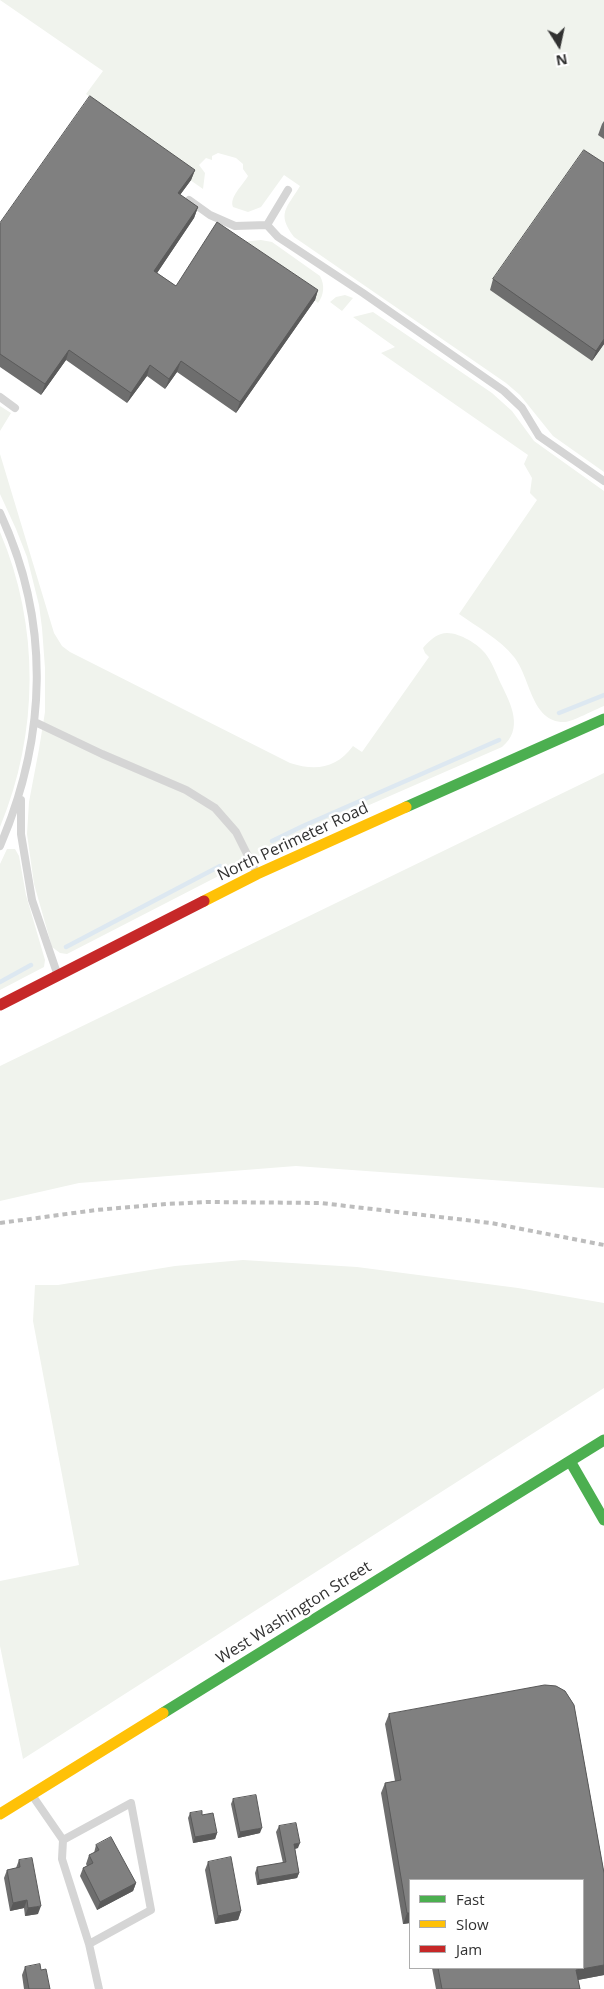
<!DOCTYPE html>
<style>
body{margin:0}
#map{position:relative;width:604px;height:1989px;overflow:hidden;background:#fff;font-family:"Open Sans",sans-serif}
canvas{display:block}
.legend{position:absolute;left:409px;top:1879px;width:175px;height:90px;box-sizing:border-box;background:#fff;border:1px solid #adadad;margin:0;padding:6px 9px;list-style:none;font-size:15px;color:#313131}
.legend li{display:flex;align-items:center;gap:10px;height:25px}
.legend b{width:25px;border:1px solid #adadad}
.north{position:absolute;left:534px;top:20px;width:50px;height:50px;-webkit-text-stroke:4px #fff;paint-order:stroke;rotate:170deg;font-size:14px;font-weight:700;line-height:20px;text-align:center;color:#313131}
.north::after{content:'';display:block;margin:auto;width:18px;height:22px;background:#313131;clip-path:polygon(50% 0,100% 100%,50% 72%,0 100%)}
</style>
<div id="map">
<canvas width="604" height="1989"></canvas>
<ul class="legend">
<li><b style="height:6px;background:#4caf50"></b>Fast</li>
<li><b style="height:6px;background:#ffc107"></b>Slow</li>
<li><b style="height:6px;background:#c62828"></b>Jam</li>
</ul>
<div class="north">N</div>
</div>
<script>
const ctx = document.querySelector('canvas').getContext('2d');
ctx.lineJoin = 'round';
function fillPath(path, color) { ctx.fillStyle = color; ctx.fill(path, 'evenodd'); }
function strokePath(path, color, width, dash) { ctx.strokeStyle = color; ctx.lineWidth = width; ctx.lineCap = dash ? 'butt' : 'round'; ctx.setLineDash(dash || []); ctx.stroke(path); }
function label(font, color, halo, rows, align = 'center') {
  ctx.font = font + ' "Open Sans",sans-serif'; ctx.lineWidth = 5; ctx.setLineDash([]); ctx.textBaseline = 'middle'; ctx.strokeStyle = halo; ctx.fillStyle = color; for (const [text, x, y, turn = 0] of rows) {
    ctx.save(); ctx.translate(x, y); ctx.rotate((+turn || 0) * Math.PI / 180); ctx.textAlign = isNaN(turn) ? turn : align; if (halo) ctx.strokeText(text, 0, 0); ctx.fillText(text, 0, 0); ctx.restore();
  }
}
fillPath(new Path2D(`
 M0 0H604V472L553 436 520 395 506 383 294 237C276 213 287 208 300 186L284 175 261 207 248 212 233 207C229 197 243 185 248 176L243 169V164L236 158 218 153 212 156V160L206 158 199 165 205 173 203 189 86 107 90 97 86 94 103 71Z
 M261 240 272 242 320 276C325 285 324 295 318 303L242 242Z
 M345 295 353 298 342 311 330 302 336 297Z
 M373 312 492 393 512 411 534 441 604 491V706C594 710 574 721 565 722 531 723 531 678 514 657 500 639 477 627 459 614L537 500 530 493 532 478 524 464 528 455 381 353 395 347 353 317Z
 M0 406 11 413 0 431Z
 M0 454 54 633 62 646 70 652 290 763C315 771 336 769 353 746L362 752 429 657 425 653 423 648C427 643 434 636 441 634 454 629 477 643 485 653 492 662 496 673 501 684 511 704 524 729 502 747L312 830 236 867 67 954 60 953 52 947 34 884 27 834 29 802 39 749 45 712V668L42 628 39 605 27 557 16 529 0 494Z
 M0 532C40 626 39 733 0 827Z
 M604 773V1188L296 1166 79 1183 0 1201V1066Z
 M7 849H15L19 856 26 895 45 960 44 967 0 990V864Z
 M243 1260 357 1267 518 1288 604 1303V1388L23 1759 0 1646V1581L79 1565 33 1321 35 1285H58L175 1266Z`), '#f0f3ed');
strokePath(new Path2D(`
 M559 713 604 695
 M272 841 303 826 499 740
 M66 947 220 866
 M0 982 31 965`), '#dde8f1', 4.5);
strokePath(new Path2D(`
 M189 200 210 215 235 226 267 225 278 237 363 293 504 391 522 408 539 436 604 481
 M267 225 288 190
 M0 397 15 408
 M0 513C51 622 47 737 0 846
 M35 722 102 754 186 790 215 808 236 832 256 872
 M21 800V834L32 900 57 973
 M34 1798 63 1840 62 1859 89 1944 151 1910 131 1803 63 1840
 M89 1944 99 1989`), '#d5d5d5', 8);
strokePath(new Path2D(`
 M406 807 604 719
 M570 1461 604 1520
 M163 1713 604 1440`), '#4caf50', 11);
strokePath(new Path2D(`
 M204 901 257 874 406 807
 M0 1814 163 1713`), '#ffc107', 11);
strokePath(new Path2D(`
 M0 1005 204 901`), '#c62828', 11);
strokePath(new Path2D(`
 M0 1223 96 1210 166 1204 208 1202 321 1203 491 1223 604 1245`), '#bdbdbd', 4, [5, 4]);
fillPath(new Path2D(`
 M604 121V139L598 135 602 124Z
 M604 163V344L592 361 490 290 493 279Z
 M195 170 191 180 180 195 198 207 194 218 157 273 176 286 318 290 315 300 236 413 177 372 165 389 147 376 127 403 66 360 41 395 0 367V223Z
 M545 1685 556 1686 565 1691 574 1705 604 1873V1975L578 1980 580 1989H436L432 1968H583V1880H410V1923L403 1924 381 1793 385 1783 395 1781 385 1724 389 1714Z
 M233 1799 260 1833 238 1838 231 1804Z
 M190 1813 202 1815 217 1833 215 1839 193 1843 188 1818Z
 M279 1826 298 1848 295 1849 299 1873 297 1878 257 1885 255 1873 257 1867 283 1863 276 1832Z
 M96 1845 136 1883 133 1891 97 1910 80 1876 83 1868 87 1866 86 1864 89 1855 94 1853Z
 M19 1860 38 1914 25 1916 24 1908 10 1911 4 1878 7 1870 16 1868Z
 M208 1862 241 1911 238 1920 215 1924 205 1870Z
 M25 1967 41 1970 50 1989H24L22 1975Z`), '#6e6e6e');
fillPath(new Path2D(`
 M195 170 191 180 174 203 178 193Z
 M198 207 194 218 151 282 154 271Z
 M318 290 315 300 236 413 240 402Z
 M604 339V344L592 361 596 351Z
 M69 350 66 360 41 395 45 384Z
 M181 361 177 372 165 389 169 379Z
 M150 365 147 376 127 403 131 393Z
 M262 1828 260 1833 238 1838 240 1832Z
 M217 1833 215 1839 193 1843 195 1837Z
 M300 1843 298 1848 292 1849 294 1844Z
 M299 1873 297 1878 257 1885 259 1880Z
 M136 1883 133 1891 97 1910 100 1902Z
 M27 1900 24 1908 10 1911 13 1903Z
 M41 1906 38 1914 25 1916 28 1908Z
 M241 1911 238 1920 215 1924 218 1916Z
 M407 1913H410V1923L403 1924Z
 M604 1965V1975L572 1981 576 1970Z`), '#5a5a5a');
const building = new Path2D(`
 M90 96 195 170 178 193 198 207 154 271 176 286 217 222 318 290 240 402 181 361 169 379 150 365 131 393 69 350 45 384 0 354V223Z
 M584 150 604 163V339L596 351 493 279Z
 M545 1685 556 1686 565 1691 574 1705 604 1873V1965L576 1970 580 1989H442L438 1968H583V1880H410V1913H407L385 1783 401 1780 389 1714Z
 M256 1795 262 1828 240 1832 233 1799Z
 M202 1811V1815L213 1813 217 1833 195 1837 190 1813Z
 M296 1823 300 1843 294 1844 299 1873 259 1880 257 1867 286 1862 279 1826Z
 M111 1837 136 1883 100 1902 83 1868 93 1863 89 1855 99 1850 96 1845Z
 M231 1857 241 1911 218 1916 208 1862Z
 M32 1858 41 1906 28 1908 27 1900 13 1903 7 1870 20 1867 19 1860Z
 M40 1964 41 1970 46 1969 50 1989H29L25 1967Z`);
fillPath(building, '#808080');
strokePath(building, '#5a5a5a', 1);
label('16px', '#313131', '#fff', [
 ["North Perimeter Road",293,842,-25],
 ["West Washington Street",294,1613,-32]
]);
</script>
